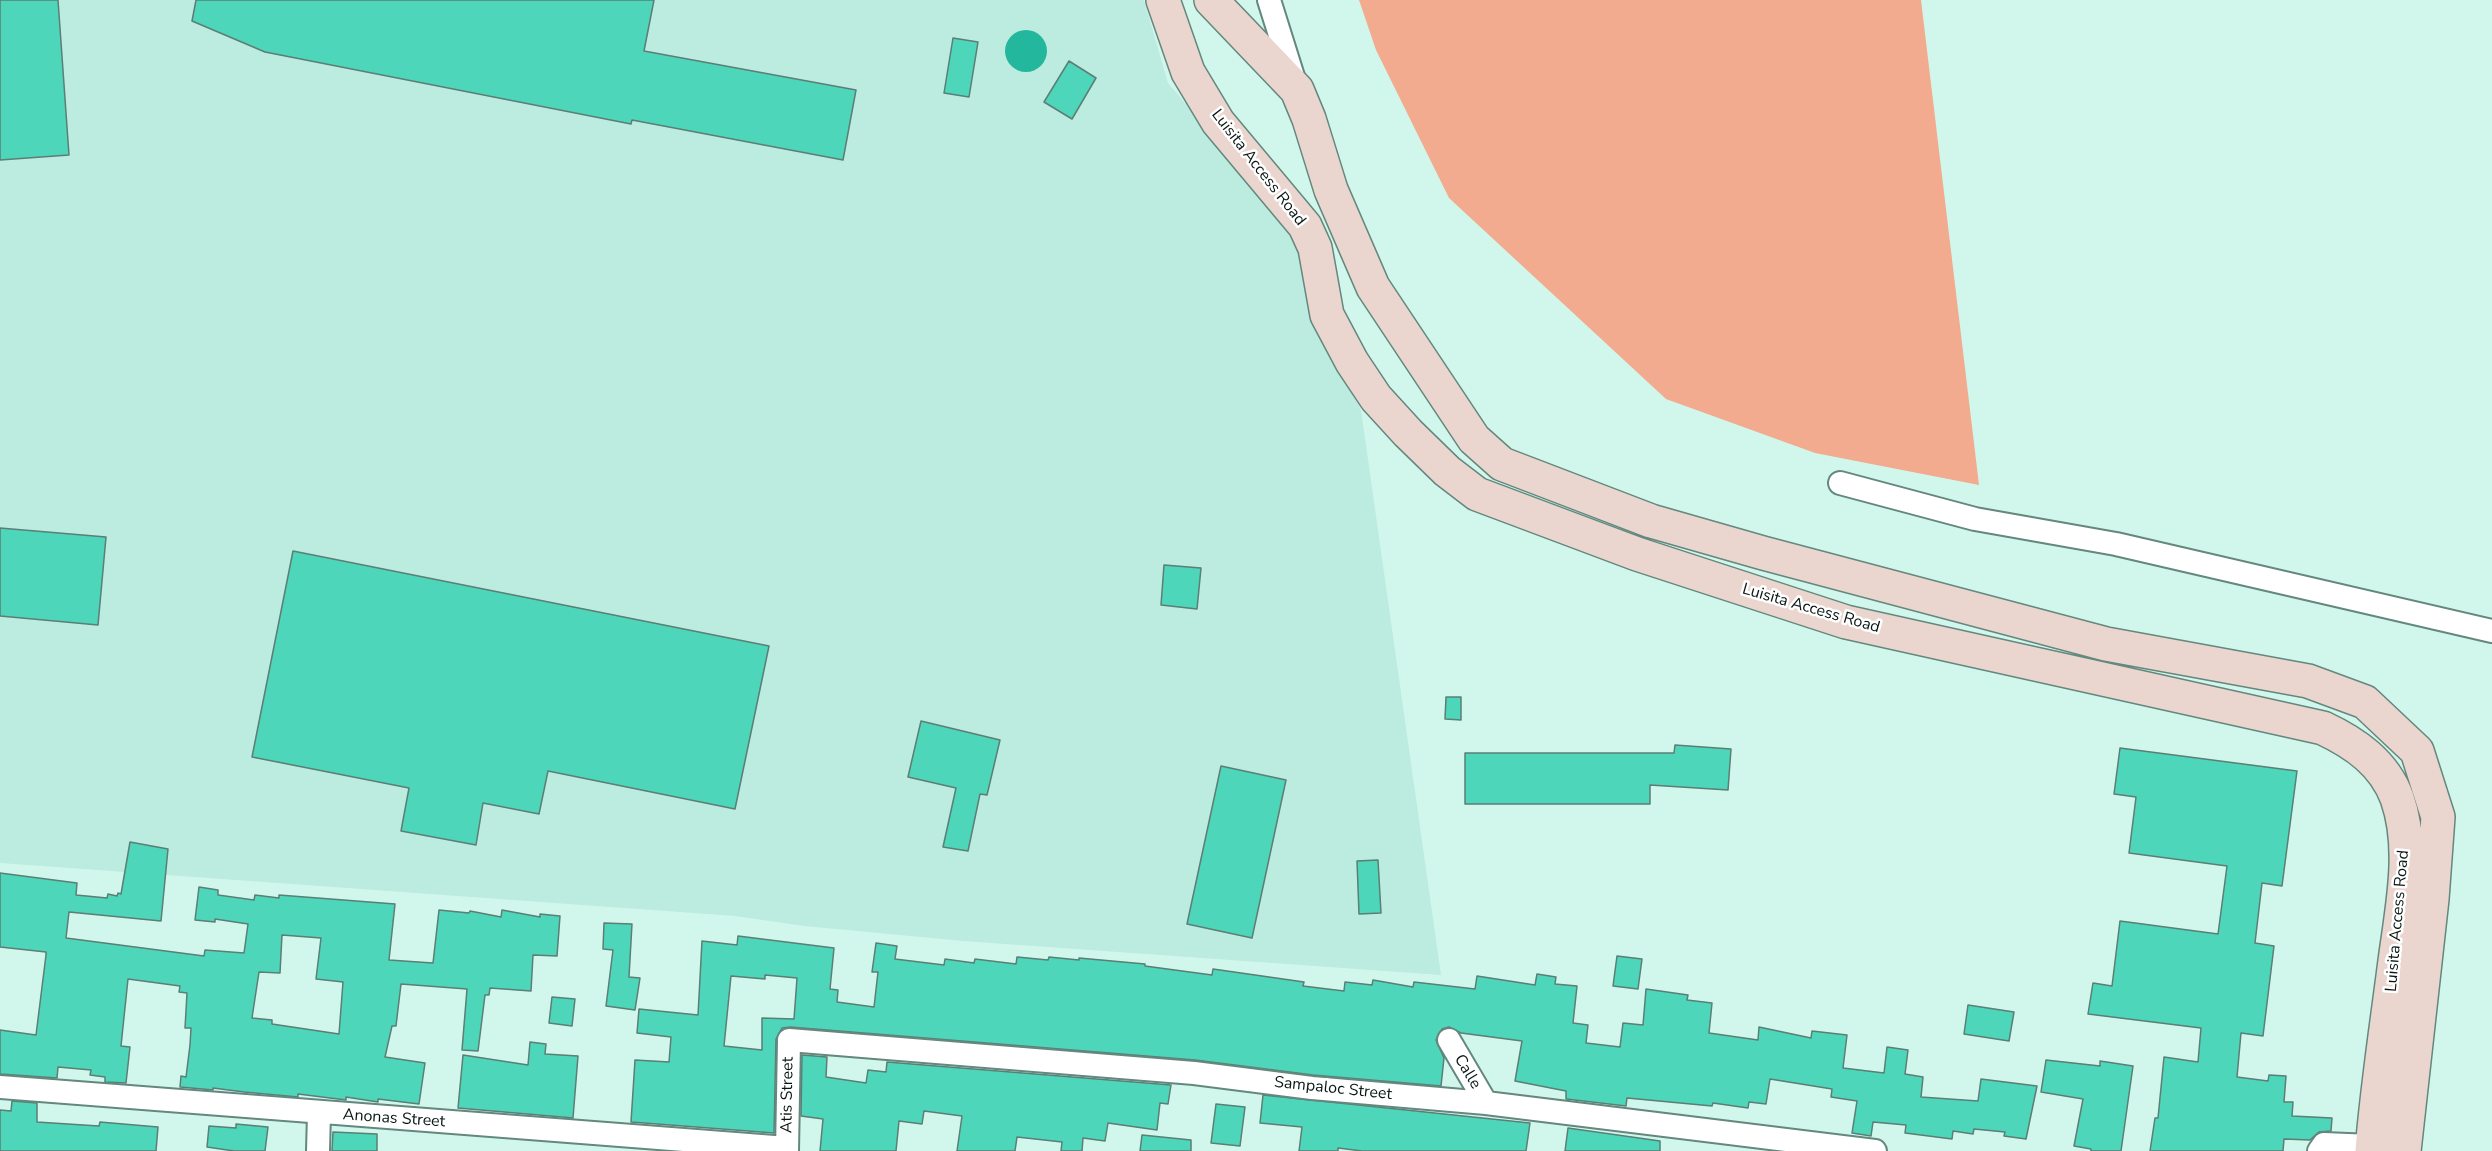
<!DOCTYPE html>
<style>
body{margin:0}
canvas{display:block;background:#d1f7ec}
</style>
<canvas width="2492" height="1151"></canvas>
<script>
const ctx = document.querySelector('canvas').getContext('2d');
ctx.lineJoin = 'round';
function fillPath(path, color) { ctx.fillStyle = color; ctx.fill(path, 'evenodd'); }
function strokePath(path, color, width, dash) { ctx.strokeStyle = color; ctx.lineWidth = width; ctx.lineCap = dash ? 'butt' : 'round'; ctx.setLineDash(dash || []); ctx.stroke(path); }
function label(font, color, halo, rows, align = 'center') {
  ctx.font = font + ' "Nunito Sans",sans-serif'; ctx.lineWidth = 5; ctx.setLineDash([]); ctx.textBaseline = 'middle'; ctx.strokeStyle = halo; ctx.fillStyle = color; for (const [text, x, y, turn = 0] of rows) {
    ctx.save(); ctx.translate(x, y); ctx.rotate((+turn || 0) * Math.PI / 180); ctx.textAlign = isNaN(turn) ? turn : align; if (halo) ctx.strokeText(text, 0, 0); ctx.fillText(text, 0, 0); ctx.restore();
  }
}
fillPath(new Path2D(`
 M0 0H1144L1168 83 1300 236 1325 340 1361 410 1441 975 963 941 804 926 735 916 0 863Z`), '#bcecdf');
fillPath(new Path2D(`
 M1359 0H1921L1979 485 1815 453 1666 399 1449 198 1376 50Z`), '#f2ab8e');
fillPath(new Path2D(`
 M1005 51a21 21 0 1 1 42 0a21 21 0 1 1-42 0Z`), '#23b89d');
const building = new Path2D(`
 M0 0H58L69 155 0 160Z
 M196 0H654L644 51 856 90 843 160 632 120 631 124 265 52 192 21Z
 M953 38 978 42 969 97 944 93Z
 M1069 61 1096 78 1072 119 1044 102Z
 M0 528 106 537 98 625 0 616Z
 M293 551 769 646 735 809 548 771 539 814 483 803 476 845 401 831 409 788 252 757Z
 M1164 565 1201 568 1197 609 1161 605Z
 M1446 697H1461V720L1445 719Z
 M921 721 1000 740 987 795 980 794 968 851 943 847 956 788 908 777Z
 M1675 745 1731 749 1728 790 1650 785V804H1465V753H1674Z
 M2120 748 2297 771 2282 886 2262 883 2255 943 2274 946 2263 1036 2241 1033 2237 1077 2268 1081 2269 1075 2286 1076 2284 1102H2293L2292 1116 2332 1118 2331 1131 2319 1132 2310 1140 2284 1139 2283 1151H2150L2155 1118H2158L2164 1057 2198 1062 2201 1028 2088 1014 2093 983 2112 986 2120 921 2218 934 2227 866 2129 853 2136 797 2114 794Z
 M1221 766 1286 780 1252 938 1187 924Z
 M130 842 168 849 161 921 69 912 66 938 204 956 205 950 244 953 248 924 215 919V922L195 920 199 887 218 890V895L254 900 255 895 279 898V895L395 904 389 960 433 963 439 910 469 913 470 911 501 917 502 910 540 917V914L560 916 557 956 533 955 531 991 490 988 489 995H485L478 1051 462 1050 467 989 401 984 396 1026H392L385 1057 425 1063 419 1104 378 1099V1102L346 1097V1100L298 1094V1097L244 1092 213 1088V1090L180 1087 181 1076 186 1077 190 1045 191 1028H185L187 993 179 992 180 986 128 979 121 1046 130 1047 126 1083 105 1082V1077L90 1075 91 1070 58 1067 57 1078 0 1074V1030L36 1035 46 955V952L0 947V873L77 883 76 895 107 898 108 894 117 896 118 893 121 894ZM282 935 321 938 316 979 343 982 339 1034 272 1024V1020L252 1018 259 972 280 973Z
 M1378 860 1381 913 1359 914 1357 861Z
 M604 923 632 924 629 977 640 978 635 1010 606 1006 613 950 603 949Z
 M738 936 834 948 830 989 838 990 837 1002 874 1007 878 972H872L876 943 897 946 895 959 944 965 945 959 974 963 975 959 1016 964 1017 957 1048 960 1049 957 1079 960V958L1145 964V966L1212 975 1213 969 1304 982 1303 986 1344 991 1345 982 1372 985 1373 980 1413 987 1414 982 1475 989 1477 976 1535 985 1537 974 1556 977 1555 984 1577 986 1573 1023 1588 1025 1586 1043 1620 1047 1623 1023 1643 1025 1646 989 1688 995 1687 1000 1712 1003 1709 1033 1758 1040 1759 1027 1811 1038 1812 1031 1847 1035 1843 1068 1884 1073 1887 1047 1908 1050 1905 1074 1923 1077 1921 1097 1978 1101 1981 1079 2037 1086 2026 1139 2004 1136 2005 1132 1974 1129 1973 1134 1953 1131 1952 1139 1905 1133 1906 1125 1873 1122 1871 1136 1852 1133 1857 1101 1831 1097 1832 1089 1770 1079 1766 1104 1749 1102 1748 1108 1713 1103 1712 1106 1627 1098 1626 1106 1566 1099V1091L1515 1081 1522 1041 1461 1033 1449 1027 1442 1029 1436 1040 1444 1058 1441 1086 1313 1075 1195 1060 790 1027 782 1028 776 1039 774 1133 631 1122 635 1060 669 1062 671 1037 637 1033 639 1009 698 1015 702 941 737 945ZM765 975 797 978 794 1019 762 1018V1050L724 1046 731 976 765 979Z
 M1617 956 1642 959 1638 989 1613 986Z
 M552 997 575 999 572 1026 549 1023Z
 M1968 1005 2014 1012 2009 1041 1964 1034Z
 M530 1042 546 1044 545 1054 578 1056 573 1118 458 1108 463 1055 528 1065Z
 M802 1055 827 1057 826 1077 866 1083 868 1070 886 1072 887 1062 1171 1085 1168 1104 1160 1103 1157 1130 1108 1123 1105 1141 1083 1138 1082 1151H1061L1062 1142 1017 1137 1015 1151H957L962 1116 924 1111 922 1124 899 1121 896 1151H820L823 1119 801 1116Z
 M2046 1060 2100 1066V1061L2133 1066 2121 1151H2091V1149L2074 1146 2083 1099 2041 1092Z
 M1263 1095 1530 1123 1526 1151H1362L1338 1148V1151H1299L1302 1127 1260 1123Z
 M12 1101 37 1103V1122L99 1126 100 1122 158 1127 156 1151H0V1110L11 1111Z
 M1216 1104 1245 1107 1240 1146 1211 1143Z
 M236 1124 268 1127 265 1151H234L207 1147 209 1126 236 1128Z
 M1568 1128 1660 1141V1151H1565Z
 M333 1132 377 1134V1151H332Z
 M1142 1135 1191 1140V1151H1140Z`);
fillPath(building, '#4ed6ba');
strokePath(building, '#5b7e75', 1.5);
const street = new Path2D(`
 M1269 0 1295 83
 M1840 483 1975 519 2116 544 2492 631
 M1449 1040 1486 1103
 M0 1087 787 1148
 M318 1151 319 1113
 M787 1151 789 1040 1194 1073 1312 1088 1486 1103 1875 1151
 M2319 1151 2324 1144 2372 1146`);
const secondary = new Path2D(`
 M1163 0 1188 72 1218 122 1305 226 1315 248 1327 315 1352 362 1376 398 1408 433 1447 471 1477 494 1637 554 1846 622 2323 728C2355 743 2384 763 2397 798 2415 849 2402 908 2395 961 2387 1024 2377 1088 2372 1151
 M1211 0 1297 90 1309 119 1331 190 1373 287 1474 439 1502 464 1651 521 1763 553 2106 644 2308 681 2365 702 2417 751 2438 817 2432 899 2404 1151`);
strokePath(street, '#64877e', 26);
strokePath(secondary, '#64877e', 36);
strokePath(street, '#fff', 22);
strokePath(secondary, '#ead6ce', 33);
label('16px', '#091714', '#fff', [
 ["Luisita Access Road",1258,168,52],
 ["Luisita Access Road",1811,609,16],
 ["Luisita Access Road",2398,921,-85],
 ["Calle",1467,1072,59],
 ["Sampaloc Street",1333,1089,6],
 ["Atis Street",788,1095,-89],
 ["Anonas Street",394,1119,4]
]);
</script>
